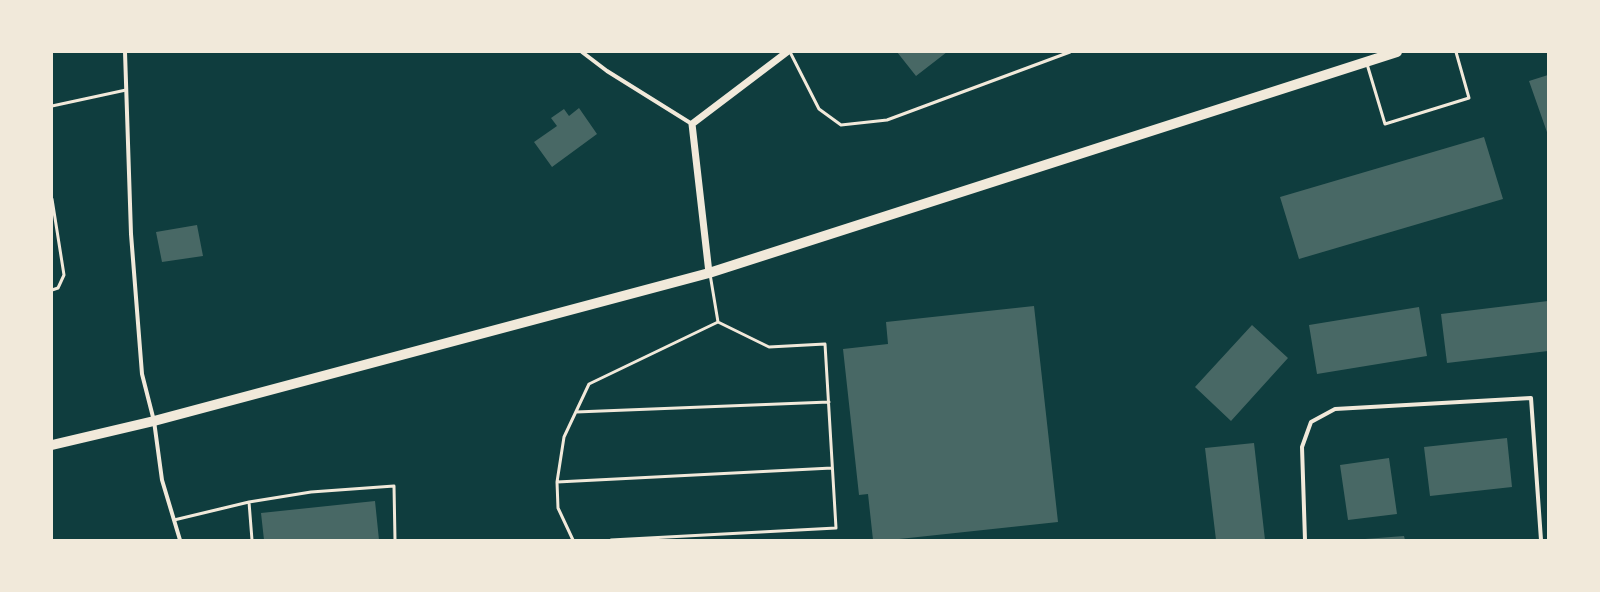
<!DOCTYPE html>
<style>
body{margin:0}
#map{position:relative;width:1600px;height:592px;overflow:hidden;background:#0f3d3e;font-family:"Exo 2",sans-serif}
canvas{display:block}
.frame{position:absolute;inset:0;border:53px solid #f1e9da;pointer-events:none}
</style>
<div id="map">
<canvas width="1600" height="592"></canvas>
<div class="frame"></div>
</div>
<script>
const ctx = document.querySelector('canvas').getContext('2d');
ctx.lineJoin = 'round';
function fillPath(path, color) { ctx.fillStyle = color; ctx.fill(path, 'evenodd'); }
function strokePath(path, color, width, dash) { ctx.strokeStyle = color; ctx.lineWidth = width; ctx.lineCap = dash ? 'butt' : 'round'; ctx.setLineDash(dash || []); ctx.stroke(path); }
fillPath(new Path2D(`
 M897 52H947L916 76Z
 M1548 75V135L1529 81Z
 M579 108 597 134 552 167 534 142 557 126 551 118 564 109 569 116Z
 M1484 137 1503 199 1299 259 1280 197Z
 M197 225 203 256 162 262 156 232Z
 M1548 301V351L1447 363 1441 314Z
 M1034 306 1058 522 890 540H873L868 494 859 495 843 349 888 344 886 322Z
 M1419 307 1427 356 1317 374 1309 325Z
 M1252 325 1288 358 1231 421 1195 387Z
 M1507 438 1512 487 1430 496 1424 447Z
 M1254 443 1265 540H1216L1205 448Z
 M1389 458 1397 514 1348 520 1340 465Z
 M375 501 379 540H264L261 513Z
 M1404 536 1405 540H1365V539Z`), '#486865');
strokePath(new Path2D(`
 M790 52 819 109 841 125 887 120 1070 52
 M1367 64 1385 124 1469 98 1456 52
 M52 106 126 90
 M52 199 64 275 58 288 52 290
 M576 412 829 402
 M557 482 832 468
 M249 502 252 540
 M174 520 249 502 311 492 394 486 395 540
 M573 540 558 508 557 482 564 437 589 384 718 322 710 274
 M611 540 836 528 825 344 769 347 718 322`), '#f1e9da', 3);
strokePath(new Path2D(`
 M125 52 131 234 142 374 154 421 162 480 180 540
 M582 52 607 71 692 124
 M1305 540 1302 447 1311 422 1335 409 1531 398 1541 540`), '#f1e9da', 4);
strokePath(new Path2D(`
 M709 273 692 124 787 52`), '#f1e9da', 7);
strokePath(new Path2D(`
 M52 445 154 421 709 273 1397 52`), '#f1e9da', 10);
</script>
